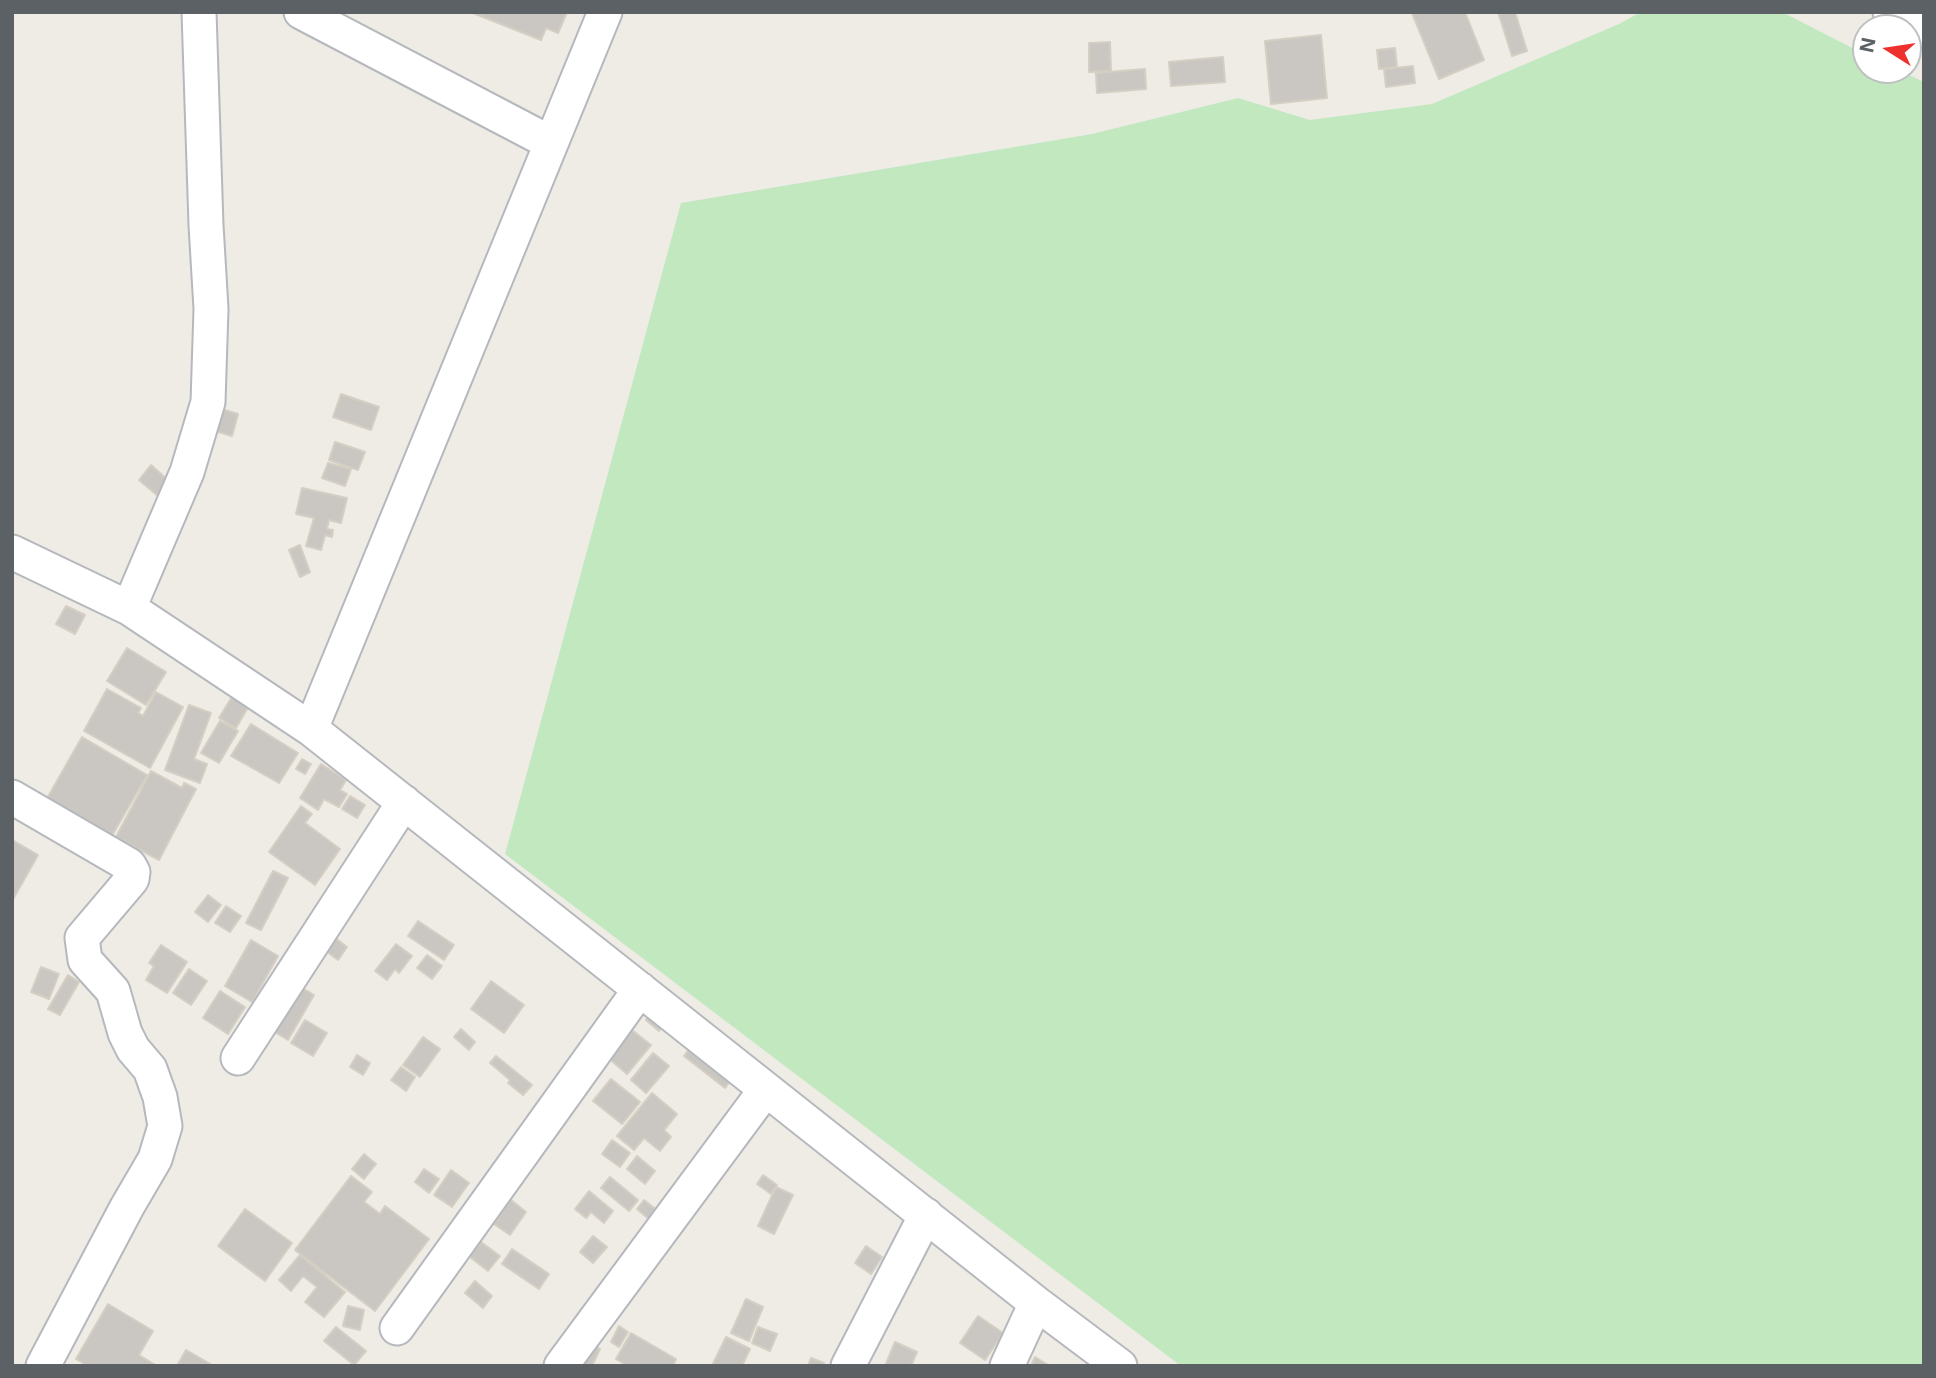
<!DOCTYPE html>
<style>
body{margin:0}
#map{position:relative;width:1936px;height:1378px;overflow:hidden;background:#efece5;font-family:Inter,sans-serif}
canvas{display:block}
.frame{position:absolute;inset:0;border:14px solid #5c6166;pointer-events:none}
.north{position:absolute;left:1852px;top:14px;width:70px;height:70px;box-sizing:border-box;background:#fff;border:2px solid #bec0c2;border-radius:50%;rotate:282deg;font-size:19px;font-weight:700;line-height:28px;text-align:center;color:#5c6166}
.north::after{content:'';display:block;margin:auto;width:24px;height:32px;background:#ee312c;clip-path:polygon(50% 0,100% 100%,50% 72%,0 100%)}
</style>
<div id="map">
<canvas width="1936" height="1378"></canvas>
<div class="frame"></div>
<div class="north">N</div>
</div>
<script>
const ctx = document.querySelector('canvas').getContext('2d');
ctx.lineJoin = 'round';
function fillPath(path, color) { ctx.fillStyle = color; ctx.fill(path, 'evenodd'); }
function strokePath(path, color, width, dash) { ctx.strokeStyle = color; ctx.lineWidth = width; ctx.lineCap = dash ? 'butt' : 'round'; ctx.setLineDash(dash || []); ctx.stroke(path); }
fillPath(new Path2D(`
 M1641 12H1782L1866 55V70H1898L1924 82V1366H1181L505 854 681 203 1092 134 1238 98 1310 120 1432 104 1619 24Z`), '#c2e8c0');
const building = new Path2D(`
 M567 12 558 33 546 28 541 40 473 13Z
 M1415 12H1465L1484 60 1439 79 1412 13Z
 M1498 12H1515L1527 51 1512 56Z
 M1321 35 1327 98 1271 104 1265 41Z
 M1110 42 1111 71 1089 72V43Z
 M1395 48 1397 67 1379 69 1377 50Z
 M1223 57 1225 82 1171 86 1169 62Z
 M1413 66 1415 83 1386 87 1384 69Z
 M1145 69 1146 89 1097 93 1096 73Z
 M341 394 379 407 371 430 333 417Z
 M215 407 238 414 232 436 208 429Z
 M335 442 365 452 358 470 329 460Z
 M328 463 351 469 345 486 322 478Z
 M151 465 170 482 158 496 139 480Z
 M302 488 347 498 341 523 329 520 327 529 333 530 332 537 325 535 321 550 306 546 314 518 296 514Z
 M300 545 310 572 300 577 289 550Z
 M66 606 85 615 75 634 56 624Z
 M127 648 166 672 146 705 107 681Z
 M238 687 254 697 236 728 219 718Z
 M107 689 141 708 138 713 143 716 156 692 183 707 150 768 84 731Z
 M189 705 211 713 194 759 207 764 200 783 165 770Z
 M220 721 238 731 219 763 201 753Z
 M251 724 298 753 279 783 231 756Z
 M82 737 147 775 110 839 45 802Z
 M302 759 311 764 305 774 296 769Z
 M321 764 346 780 340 790 347 794 339 807 324 799 318 810 300 798Z
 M151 771 182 788 184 783 196 789 159 860 116 837Z
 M350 796 365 805 357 818 342 809Z
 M301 806 312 814 305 823 340 849 315 885 269 852Z
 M14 841 38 855 12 901V843Z
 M273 871 288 878 261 930 246 923Z
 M208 895 221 905 208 922 195 912Z
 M226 906 241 916 230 932 215 923Z
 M418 921 454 945 444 960 408 936Z
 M331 935 347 947 338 960 322 948Z
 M251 940 278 956 252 1002 225 986Z
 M396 944 412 956 399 973 395 969 387 980 375 971Z
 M161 945 187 962 167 993 146 980 154 966 149 963Z
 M427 955 442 966 432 979 417 968Z
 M41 967 59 974 49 999 31 992Z
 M189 969 207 981 191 1005 173 993Z
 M68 975 79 982 60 1015 48 1009Z
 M491 981 524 1005 504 1033 471 1009Z
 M299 986 314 995 288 1040 273 1031Z
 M220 991 245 1007 228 1034 203 1018Z
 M654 1008 668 1019 659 1031 646 1020Z
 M305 1020 327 1033 313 1056 291 1043Z
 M628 1027 651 1045 627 1074 605 1055Z
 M461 1029 475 1042 469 1050 454 1037Z
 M423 1037 440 1049 420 1077 403 1065Z
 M694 1042 736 1073 725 1088 684 1056Z
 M653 1053 669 1066 646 1093 631 1080Z
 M357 1055 370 1063 363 1075 350 1067Z
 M496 1056 532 1085 523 1095 508 1083 510 1080 490 1063Z
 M401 1067 415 1077 406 1091 391 1080Z
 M611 1079 640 1102 622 1124 593 1101Z
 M652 1093 677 1114 664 1130 671 1137 660 1151 644 1138 634 1150 617 1136Z
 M612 1140 630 1153 620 1167 602 1154Z
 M364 1154 376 1164 364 1179 352 1169Z
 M637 1156 655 1171 645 1184 627 1169Z
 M424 1169 439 1179 429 1193 415 1182Z
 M451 1170 469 1183 452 1207 434 1195Z
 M763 1175 777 1185 771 1194 757 1184Z
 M351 1176 372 1192 364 1202 380 1214 385 1206 429 1239 375 1311 295 1250Z
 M610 1177 638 1200 629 1211 601 1188Z
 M776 1187 793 1195 774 1234 758 1226Z
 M589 1191 613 1211 604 1223 591 1212 586 1218 575 1209Z
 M511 1200 526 1212 510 1235 494 1224Z
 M644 1200 658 1211 650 1220 637 1209Z
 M245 1209 292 1243 265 1281 218 1246Z
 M593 1236 607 1247 593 1263 580 1252Z
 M481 1242 500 1256 488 1271 470 1257Z
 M866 1246 882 1257 871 1274 855 1263Z
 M512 1249 549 1274 539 1289 502 1264Z
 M300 1255 345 1292 324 1317 305 1302 317 1287 303 1276 291 1291 279 1280Z
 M475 1281 492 1296 483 1308 465 1293Z
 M746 1299 763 1307 749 1341 731 1333Z
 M108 1304 153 1331 139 1355 157 1366H88L76 1359Z
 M348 1306 364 1310 360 1330 343 1326Z
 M978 1316 1003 1333 985 1360 960 1343Z
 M619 1326 628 1332 619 1347 611 1342Z
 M336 1327 366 1351 354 1365 324 1341Z
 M758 1327 777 1334 770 1351 752 1343Z
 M631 1333 676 1359 673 1366H628L616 1359Z
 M726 1337 750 1349 742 1366H712Z
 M583 1341 600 1349 592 1366H571Z
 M895 1342 917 1352 911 1366H885Z
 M186 1350 214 1366H177Z
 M1035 1357 1050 1366H1031Z
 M811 1358 824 1363 823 1366H808Z`);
fillPath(building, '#cac7c2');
strokePath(building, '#d4cec3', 2);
const minor = new Path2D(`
 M301 12 551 143
 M1890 12 1924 30
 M12 552 129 608 311 729 1036 1303 1120 1366
 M129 608 187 472 208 402 211 309 206 225 199 12
 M311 729 605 12
 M12 797 129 865 133 872 132 879 82 938 85 960 113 991 125 1033 133 1049 150 1069 160 1097 165 1126 155 1159 127 1207 43 1366
 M238 1058 404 802
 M397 1328 640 989
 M561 1366 766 1089
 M848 1366 926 1215
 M1007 1366 1036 1303`);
strokePath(minor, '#b5b8bc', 37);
strokePath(minor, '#fff', 33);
</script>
